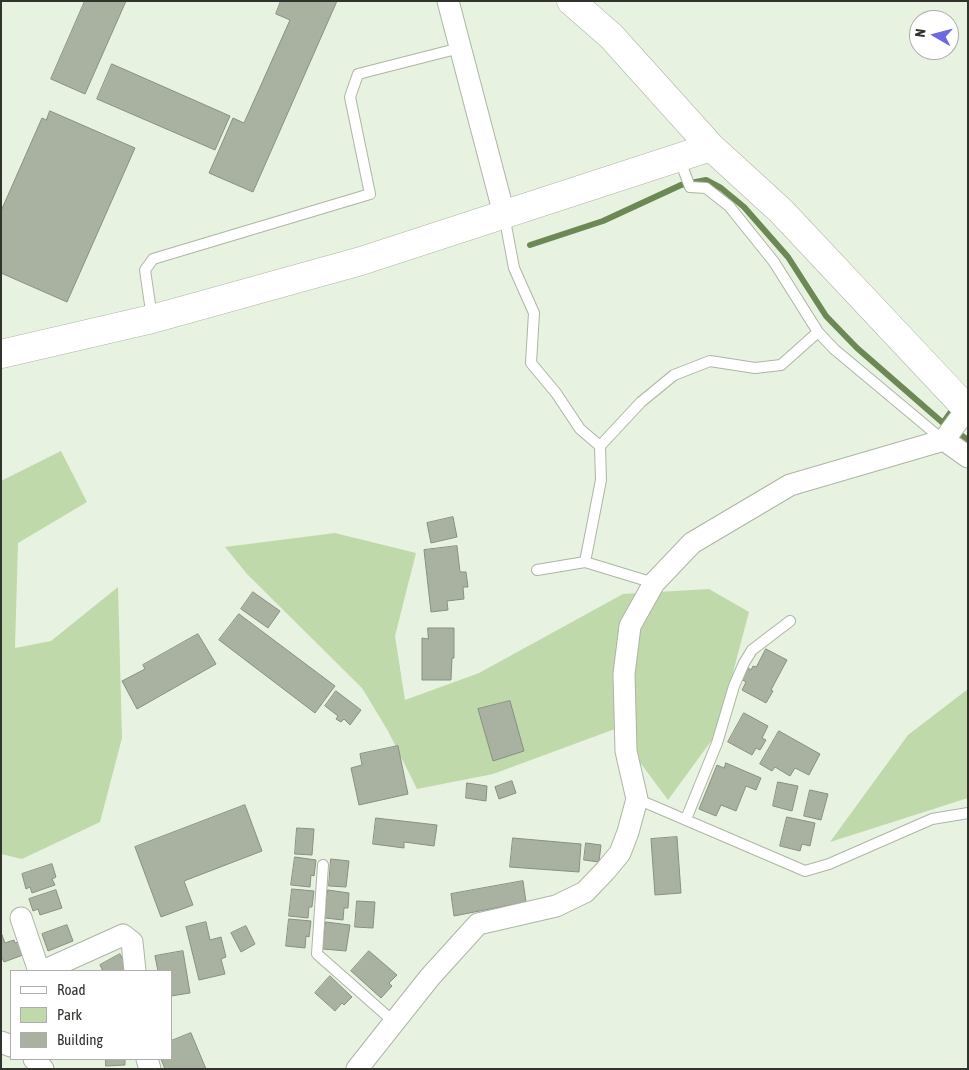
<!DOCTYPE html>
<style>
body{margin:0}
#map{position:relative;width:969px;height:1070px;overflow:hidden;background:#e7f2e0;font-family:"Asap Condensed",sans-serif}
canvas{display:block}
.frame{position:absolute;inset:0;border:2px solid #30342d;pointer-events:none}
.legend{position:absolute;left:10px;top:970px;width:162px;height:90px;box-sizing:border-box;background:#fff;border:1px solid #acaeab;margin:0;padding:6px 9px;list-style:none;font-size:15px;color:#30342d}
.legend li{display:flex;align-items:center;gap:10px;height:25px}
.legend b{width:25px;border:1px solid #acaeab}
.north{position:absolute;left:909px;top:10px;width:50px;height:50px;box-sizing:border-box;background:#fff;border:1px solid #acaeab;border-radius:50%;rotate:278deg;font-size:14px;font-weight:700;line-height:20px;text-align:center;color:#30342d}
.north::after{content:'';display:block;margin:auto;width:18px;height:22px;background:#6e69e3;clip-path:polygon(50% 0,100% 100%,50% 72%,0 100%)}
</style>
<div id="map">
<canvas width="969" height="1070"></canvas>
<div class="frame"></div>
<ul class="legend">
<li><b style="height:6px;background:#fff"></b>Road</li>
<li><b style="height:14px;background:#c0d9ab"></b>Park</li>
<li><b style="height:14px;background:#a9b2a1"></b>Building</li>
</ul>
<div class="north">N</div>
</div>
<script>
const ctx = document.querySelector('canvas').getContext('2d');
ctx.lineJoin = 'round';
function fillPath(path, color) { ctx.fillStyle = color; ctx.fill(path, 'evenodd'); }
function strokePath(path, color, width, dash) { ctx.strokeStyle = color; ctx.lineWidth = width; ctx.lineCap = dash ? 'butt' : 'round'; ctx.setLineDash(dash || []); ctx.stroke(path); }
fillPath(new Path2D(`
 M61 451 87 502 18 543 15 648 51 641 118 587 122 738 100 822 22 859 1 854V481Z
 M335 533 416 553 395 636 405 700 479 673 623 594 709 589 749 612 717 733 668 800 615 729 493 774 417 789 388 731 362 688 247 574 225 547Z
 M968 689V798L830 842 908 735Z`), '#c0d9ab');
strokePath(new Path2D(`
 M530 245 603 221 681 185 706 180 721 188 744 207 788 257 826 316 857 348 943 423 968 440
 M943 423 955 406`), '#6c8854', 6);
const building = new Path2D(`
 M85 1H126L85 94 51 79Z
 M281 1H337L253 192 209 173 233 118 244 123 290 20 276 14Z
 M112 64 230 116 215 150 97 99Z
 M50 111 135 148 67 302 1 273V211L42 118 46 120Z
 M453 517 457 537 431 543 427 523Z
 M457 546 460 572H466L468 587H463L464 599 447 601 448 610 431 612 424 550Z
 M253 592 280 611 268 628 241 609Z
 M239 614 335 686 315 713 219 640Z
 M428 628H454V658H452L451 680H422V638L428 639Z
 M198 634 216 664 137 709 122 681 145 669 143 665Z
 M766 649 787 660 771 690 773 691 766 703 742 690 746 682 741 679 748 668 751 670 753 666 756 667Z
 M336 691 361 710 350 725 344 719 341 722 336 719 338 716 325 706Z
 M510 701 524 751 493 761 478 709Z
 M744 713 768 726 762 738 766 740 760 750 756 748 752 755 728 742Z
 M779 731 820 754 809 775 795 768 790 776 775 767 772 771 760 764Z
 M398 746 408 794 359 805 351 768 362 765 360 754Z
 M726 763 761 778 756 790 746 786 736 811 721 805 716 816 699 809 717 765 724 768Z
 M512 781 516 793 499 799 495 787Z
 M778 782 798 786 792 811 773 806Z
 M467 783 487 786 486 801 466 798Z
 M810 790 828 794 821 820 804 816Z
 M245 805 262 851 184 881 193 905 161 917 135 847Z
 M787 817 815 823 810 846 802 844 800 851 780 846Z
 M376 818 437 825 434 846 404 842V848L373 844Z
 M297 828 314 829 312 855 295 854Z
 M677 837 681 893 655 895 651 839Z
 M513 838 581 844 579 872 510 867Z
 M586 843 601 845 599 862 584 860Z
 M295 857 316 860 314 876 311 875 310 887 291 885Z
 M331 859 349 861 346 887 329 886Z
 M52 864 56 877 52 879 55 885 32 893 30 887 26 889 22 874Z
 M523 881 526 902 454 916 451 894Z
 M292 889 314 891 312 907H309L308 918 289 916Z
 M56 890 62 908 40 915 38 909 33 911 29 899Z
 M328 890 349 893 348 908H344L343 920 325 918Z
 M357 901 375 902 373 928 355 927Z
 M289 919 311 921 309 937 306 936 305 948 286 946Z
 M206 922 210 940 221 937 226 957 221 959 225 974 199 980 186 927Z
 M326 922 350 925 346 951 323 949Z
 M67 925 73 941 48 951 42 934Z
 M246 926 255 944 241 952 231 933Z
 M2 935 5 943 14 940 15 943 18 942 23 955 4 962 1 956Z
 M183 951 190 993 171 996V971H158L155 956Z
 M369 951 397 975 389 983 392 986 381 998 351 971Z
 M120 954 126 966 123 967 125 971H103L100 965Z
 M330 976 352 997 344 1005 342 1003 335 1011 315 993Z
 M191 1033 206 1069H165L161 1059H171V1041Z
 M106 1059H125V1065L106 1066Z`);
fillPath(building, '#a9b2a1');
strokePath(building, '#889181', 1);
const lane = new Path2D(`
 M679 158 690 187 706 188 729 206 774 262 818 332 834 349 943 440
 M504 215 514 268 534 313 531 363 556 393 580 429 600 446 601 480 585 562
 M152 318 145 270 153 259 370 194 350 97 358 74 460 48
 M600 446 641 402 674 375 710 361 755 368 781 365 818 332
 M537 570 585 562 654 583
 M637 799 805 871 829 864 932 819 968 813
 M686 819 717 743 734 686 744 663 752 650 790 621
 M323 865 317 954 394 1022`);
const street = new Path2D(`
 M448 1 504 214
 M944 440 968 457
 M21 918 39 971
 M43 971 123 935 132 942 135 971
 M1 1042 11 1046
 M34 1059 43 1069
 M147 1059 150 1069
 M357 1069 430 977 478 924 556 906 585 892 606 870 620 853 628 832 637 799 626 751 624 674 630 626 654 583 692 543 790 485 944 440 958 421 968 412`);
const secondary = new Path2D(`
 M571 1 611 36 711 147 781 211 968 410
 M1 354 152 319 361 261 711 147`);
strokePath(lane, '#acb6a5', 12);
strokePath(street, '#acb6a5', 23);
strokePath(secondary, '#acb6a5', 29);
strokePath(lane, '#fff', 10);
strokePath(street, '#fff', 21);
strokePath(secondary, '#fff', 28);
</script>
